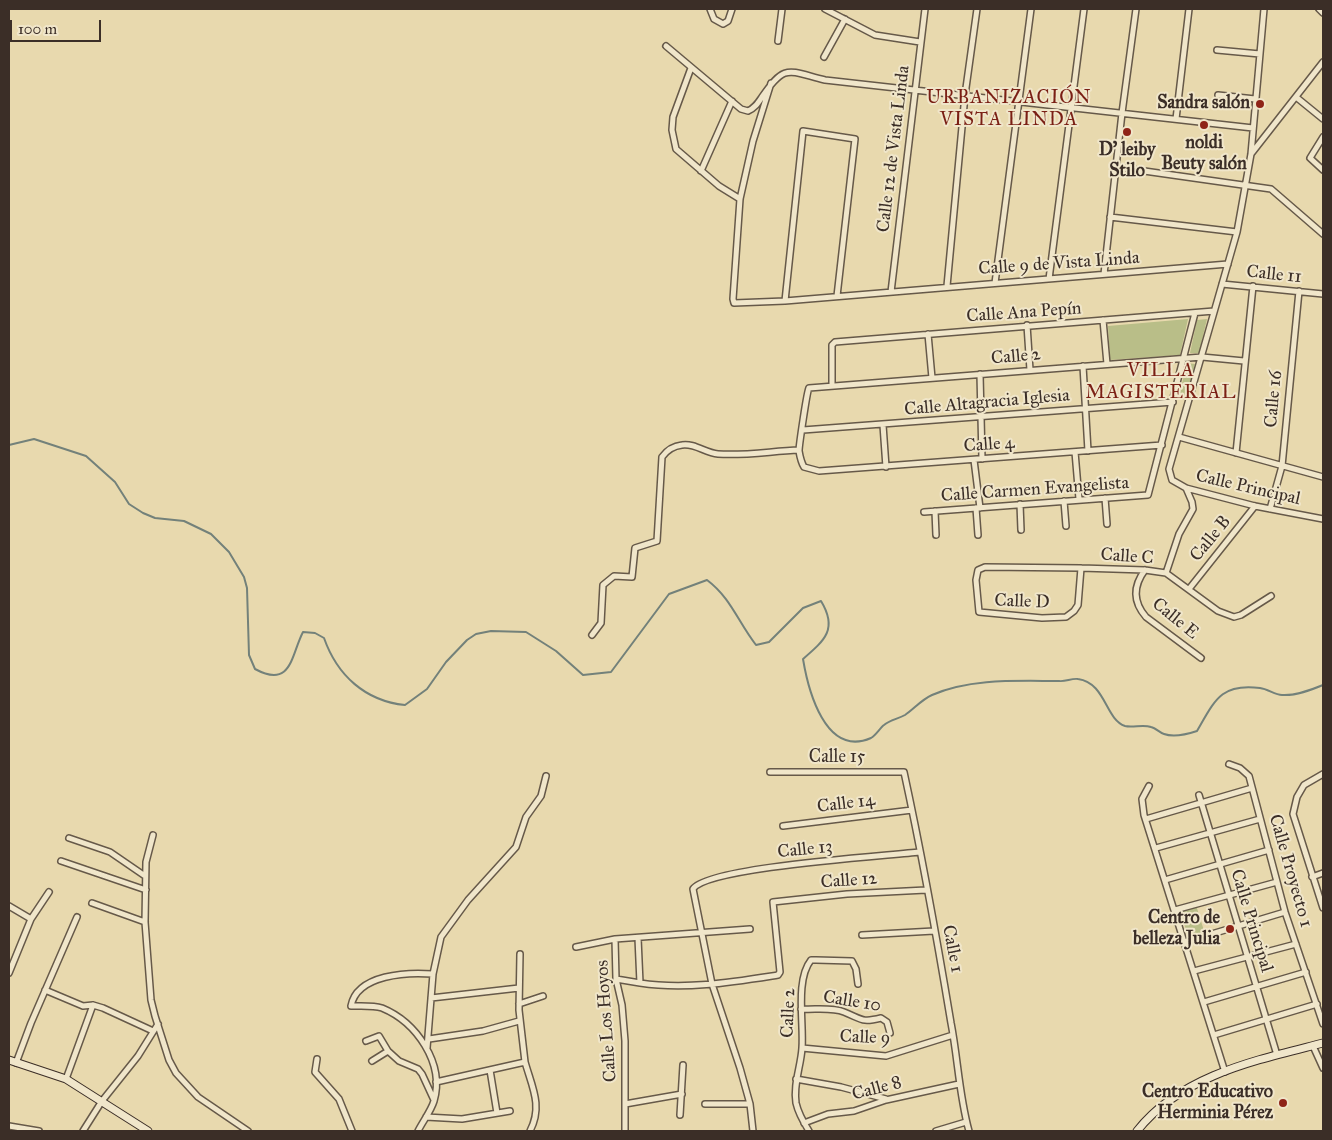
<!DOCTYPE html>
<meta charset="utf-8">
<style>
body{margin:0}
#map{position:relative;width:1332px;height:1140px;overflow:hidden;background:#e8d9ae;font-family:"IM FELL Great Primer",serif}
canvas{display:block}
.frame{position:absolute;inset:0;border:10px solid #3b2e27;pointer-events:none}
.scale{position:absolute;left:10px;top:20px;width:91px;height:22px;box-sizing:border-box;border:2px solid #3b2e27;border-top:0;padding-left:6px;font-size:15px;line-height:18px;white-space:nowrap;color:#3b2e27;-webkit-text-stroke:4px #f0e6ca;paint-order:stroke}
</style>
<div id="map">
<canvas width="1332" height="1140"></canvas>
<div class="frame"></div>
<div class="scale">100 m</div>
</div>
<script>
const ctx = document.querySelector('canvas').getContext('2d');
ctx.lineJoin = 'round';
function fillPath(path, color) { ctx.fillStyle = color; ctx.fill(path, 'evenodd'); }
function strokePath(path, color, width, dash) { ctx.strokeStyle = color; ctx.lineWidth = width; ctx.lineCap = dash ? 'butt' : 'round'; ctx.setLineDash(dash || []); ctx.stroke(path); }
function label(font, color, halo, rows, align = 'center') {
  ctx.font = font + ' "IM FELL Great Primer",serif'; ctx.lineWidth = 4; ctx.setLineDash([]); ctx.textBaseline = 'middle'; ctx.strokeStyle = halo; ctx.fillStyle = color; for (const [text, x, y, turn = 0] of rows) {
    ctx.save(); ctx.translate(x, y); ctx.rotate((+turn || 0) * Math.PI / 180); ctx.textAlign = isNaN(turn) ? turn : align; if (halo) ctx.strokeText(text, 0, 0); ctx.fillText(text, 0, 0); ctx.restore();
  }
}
fillPath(new Path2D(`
 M1188 319 1180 355 1110 360 1108 326Z
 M1207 319 1199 353H1190L1197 320Z
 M1187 363 1195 364 1186 400H1178Z
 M1196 905 1205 934 1189 939 1180 911Z`), '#b9be88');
strokePath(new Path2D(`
 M9 445 34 439 86 456 115 482 129 504 143 513 155 518 184 521 211 534 229 552 244 577 247 588 249 655 255 669C292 689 291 655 303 632L315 633 324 638C337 675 365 701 405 705L427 689 446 662 467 640 476 634 491 631 526 632 556 651 583 675 611 672 669 594 707 580C731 598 738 622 756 645L769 642 803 608 821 601C838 629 825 640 803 659 808 689 825 758 871 738 876 735 880 728 884 725 890 720 898 719 905 715 914 709 921 700 932 695 971 678 1018 681 1059 681 1065 682 1072 678 1078 679 1106 683 1105 719 1125 726 1133 728 1143 724 1151 727 1156 728 1160 733 1164 734 1175 738 1188 734 1197 731 1215 700 1221 683 1260 688 1268 689 1275 695 1282 695 1296 696 1311 690 1323 685`), '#73817a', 2);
const street = new Path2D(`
 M710 9 714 19 723 24 728 21 732 9
 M825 9 875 35 920 42
 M1264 9 1251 154 1237 232 1169 469 1172 480 1186 488 1255 506 1323 519
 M1319 9 1323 13
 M778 41 782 9
 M666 46 741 109 748 111C755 108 758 103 762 97 785 63 788 71 825 80L1253 128
 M1217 50 1260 54
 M824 57 845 19
 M691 68 673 117 672 130 676 149 719 186 740 199
 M771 83 753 141 740 199 733 299 734 303 785 301 1228 264
 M1218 95 1255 99
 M1296 97 1323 119
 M1176 119 1189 9
 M1323 137 1310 158 1323 170
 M1251 154 1323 62
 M1116 167 1271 189 1323 234
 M701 171 732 101
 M1110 217 1237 232
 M1104 274 1122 113 1136 9
 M1049 279 1084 9
 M995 283 1031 9
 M1222 284 1323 294
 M947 286 965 95 977 9
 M891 292 925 9
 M785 301 803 131 855 139 837 296
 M1103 320 1107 364
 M1027 325 1030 370
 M928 334 932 378
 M1083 366 1088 451
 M980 374 982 459
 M832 386V345L835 342 1214 311
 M883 425 886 467
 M803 430 1173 402
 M1179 437 1323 477
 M1162 445 819 471 804 467C801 462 800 457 799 451 799 446 807 391 809 388L1202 357 1244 361
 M1075 452 1079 499
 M1236 453 1253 286
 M974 460 980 508
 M1105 498 1107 524
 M1064 501 1066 526
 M1020 504 1021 530
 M976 508 978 535
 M1270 509 1282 466 1299 291
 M935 511 936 535
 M924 512 1148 495 1195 313
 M1081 568 1078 605 1074 611 1066 617 1042 618 979 612 976 580 978 570 985 567 1081 568 1145 570 1166 573 1218 611 1234 617 1241 615 1271 596
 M1145 570C1133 586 1133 602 1146 617L1201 658
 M1166 573 1179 534 1193 509 1192 502 1186 488
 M1189 589 1255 506
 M592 635 601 623 603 585 614 576 632 577 635 548 657 541 662 457C667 450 673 446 682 445 695 443 705 453 718 454 745 456 772 451 799 450
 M1229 764 1240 768 1249 776 1285 912 1323 1024
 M770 772H904C922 855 937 939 951 1023 958 1059 959 1095 969 1131
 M1323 774 1304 785 1297 797 1293 814 1323 908
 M1149 786 1142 799 1144 815 1225 1072
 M1199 795 1277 1055
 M1146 819 1252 788
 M783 826 912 810
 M153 835 146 862 145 922 151 1000 155 1016 169 1060 176 1073 198 1097 248 1131
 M69 838 110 852 145 876
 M1156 848 1260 819
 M61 861 146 890
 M1312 877 1323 873
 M1165 880 1269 850
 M92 903 145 922
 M9 906 31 919
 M1175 910 1277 882
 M862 935 934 931
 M638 938 640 983C686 990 733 982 778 975L780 972 773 902 847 894 926 890
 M615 939 616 979 622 1005 625 1041V1131
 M1185 942 1285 912
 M576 947 615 939 750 929
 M1194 971 1296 944
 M9 973 31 919 49 892
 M616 979 640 983
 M45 990 83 1006 93 1005 103 1008 153 1031
 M431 998 519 988
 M1204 1002 1306 972
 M519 1004 543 996
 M801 1009C814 1010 832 1007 844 1012 862 1019 861 1023 881 1018L887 1022 890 1033
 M1214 1035 1317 1004
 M429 1039 483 1031 519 1021
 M366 1041 379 1036 388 1051 399 1061 418 1069 422 1074 434 1100
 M1313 1046 1323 1068
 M427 1048 433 974 441 937 468 900 516 847 526 817 541 796 546 776
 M802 1048 886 1056 953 1035
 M317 1059 315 1072 339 1099 352 1131
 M372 1061 388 1051
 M525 1062C532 1087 543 1106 530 1131
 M16 1063 31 1023 77 917
 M490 1070 497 1113
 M66 1079 93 1005
 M796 1079 841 1087 886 1099
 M436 1082 525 1062 519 1010 520 954
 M625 1104 682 1094
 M705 1104H750
 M680 1115 683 1065
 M426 1117 462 1119 510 1111
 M804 1123 828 1114 854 1111 886 1100 959 1084
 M9 1126 39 1131
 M83 1131 102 1101 138 1056 158 1024
 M418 1131C423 1121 431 1111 434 1101 445 1063 416 1022 382 1008 373 1005 360 1006 351 1006 357 974 408 972 433 974
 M753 1131 750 1104 740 1068 712 984 693 889C707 867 886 856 919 852
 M809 1131C804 1123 798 1112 796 1103 793 1084 801 1066 802 1048 804 1024 795 980 811 960H816L852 961 856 969 858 984
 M936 1131 966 1122`);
const secondary = new Path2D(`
 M9 1060 66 1079 148 1131
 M1137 1131C1181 1075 1257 1060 1323 1043`);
strokePath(street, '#665949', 8);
strokePath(secondary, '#3b2e27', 9);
strokePath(street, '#f0e6ca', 5);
strokePath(secondary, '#f0e6ca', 7);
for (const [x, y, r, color] of [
 [1260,104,5,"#8f2418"],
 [1204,125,5,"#8f2418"],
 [1127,132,5,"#8f2418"],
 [1230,929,5,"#8f2418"],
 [1283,1103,5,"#8f2418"]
]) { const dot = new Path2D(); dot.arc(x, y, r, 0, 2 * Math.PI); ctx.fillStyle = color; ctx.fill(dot); strokePath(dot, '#f0e6ca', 2); }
label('bold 18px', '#3b2e27', '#f0e6ca', [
 ["Sandra salón",1250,104],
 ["noldi",1204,144,"center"],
 ["Beuty salón",1204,165,"center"],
 ["D’ leiby",1127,151,"center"],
 ["Stilo",1127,172,"center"],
 ["Centro de",1220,919],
 ["belleza Julia",1220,940],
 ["Centro Educativo",1273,1093],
 ["Herminia Pérez",1273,1114]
], 'right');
label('18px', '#3b2e27', '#f0e6ca', [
 ["Calle 12 de Vista Linda",894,149,-83],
 ["Calle 9 de Vista Linda",1059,264,-4],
 ["Calle 11",1274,275,6],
 ["Calle Ana Pepín",1024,313,-4],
 ["Calle 2",1016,357,-5],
 ["Calle 16",1274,399,-85],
 ["Calle Altagracia Iglesia",987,403,-5],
 ["Calle 4",989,445,-4],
 ["Calle Principal",1248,488,13],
 ["Calle Carmen Evangelista",1035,490,-4],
 ["Calle B",1211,539,-51],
 ["Calle C",1127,557,4],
 ["Calle D",1022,602,2],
 ["Calle E",1175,619,39],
 ["Calle 15",837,758],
 ["Calle 14",846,804,-7],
 ["Calle 13",805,850,-6],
 ["Calle Proyecto 1",1290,871,74],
 ["Calle 12",849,881,-4],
 ["Calle Principal",1251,921,73],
 ["Calle 1",952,949,79],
 ["Calle 10",852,1002,9],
 ["Calle 2",789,1013,-88],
 ["Calle Los Hoyos",607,1021,-94],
 ["Calle 9",865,1038,2],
 ["Calle 8",877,1089,-15]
]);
ctx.letterSpacing = '1px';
label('19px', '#7a1f14', '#f0e6ca', [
 ["URBANIZACIÓN",1009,98],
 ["VISTA LINDA",1009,120],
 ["VILLA",1161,371],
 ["MAGISTERIAL",1161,393]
]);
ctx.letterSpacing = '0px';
</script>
